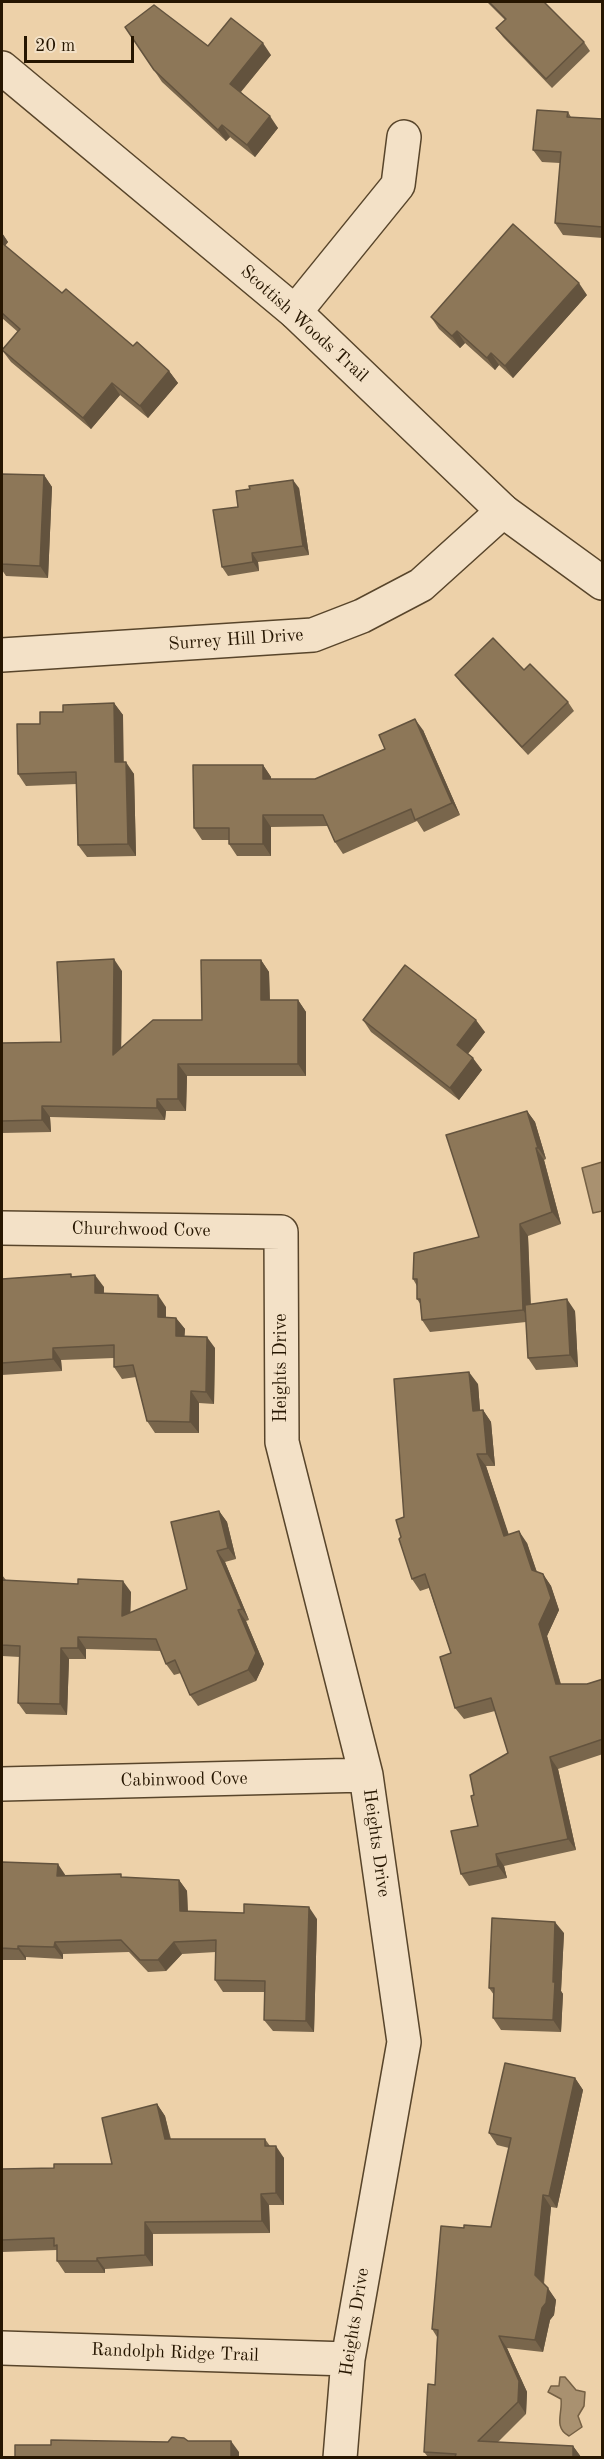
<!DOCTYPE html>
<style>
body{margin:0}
#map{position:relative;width:604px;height:2459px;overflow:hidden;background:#edd1a9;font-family:"Old Standard TT",serif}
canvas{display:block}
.frame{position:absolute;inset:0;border:3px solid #261601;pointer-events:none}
.scale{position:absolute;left:24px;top:36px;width:110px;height:27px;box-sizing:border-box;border:3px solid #261601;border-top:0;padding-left:8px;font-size:18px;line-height:21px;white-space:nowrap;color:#261601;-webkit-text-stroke:4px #f3e1c7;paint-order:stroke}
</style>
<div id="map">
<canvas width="604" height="2459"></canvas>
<div class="frame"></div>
<div class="scale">20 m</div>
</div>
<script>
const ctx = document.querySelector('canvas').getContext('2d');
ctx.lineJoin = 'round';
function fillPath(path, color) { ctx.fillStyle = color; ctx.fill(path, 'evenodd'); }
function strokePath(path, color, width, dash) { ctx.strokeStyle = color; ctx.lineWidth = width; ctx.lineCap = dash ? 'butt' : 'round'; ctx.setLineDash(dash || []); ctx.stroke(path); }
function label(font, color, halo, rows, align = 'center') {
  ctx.font = font + ' "Old Standard TT",serif'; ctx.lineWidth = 6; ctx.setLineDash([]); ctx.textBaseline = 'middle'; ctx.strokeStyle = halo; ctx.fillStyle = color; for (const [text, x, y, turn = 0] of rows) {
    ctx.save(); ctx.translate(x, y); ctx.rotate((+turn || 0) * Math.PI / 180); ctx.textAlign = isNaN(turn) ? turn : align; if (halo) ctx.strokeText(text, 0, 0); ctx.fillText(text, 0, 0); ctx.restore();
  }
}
const water = new Path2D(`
 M602 1162V1211L593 1213 582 1168Z
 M560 2377H565L576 2390 585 2392 584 2406 578 2416 582 2427 569 2436C553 2428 563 2412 561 2399L548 2392 551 2386H559Z`);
fillPath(water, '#a99170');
strokePath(water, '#756044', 1.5);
const minor = new Path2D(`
 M295 312 398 185 404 137
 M2 655 313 635 362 616 421 585 503 511
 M2 1228 281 1232 282 1442 366 1775 404 2042 348 2359 340 2458
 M2 1784 366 1775
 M2 2348 348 2359`);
const tertiary = new Path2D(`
 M2 68 295 312 503 511 602 583`);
strokePath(minor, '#58452b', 36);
strokePath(tertiary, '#58452b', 36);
strokePath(minor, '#f3e1c7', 33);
strokePath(tertiary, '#f3e1c7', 33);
fillPath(new Path2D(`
 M487 2H544L584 42 590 51 552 88 503 37 496 28 505 20Z
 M125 27 208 46 271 55 241 92 278 128 255 157 230 137 226 141 162 82Z
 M568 112 571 117 603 119V238L563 235 555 223 560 163 542 162 533 150Z
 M2 233 8 242 5 246 62 293 133 346 169 371 178 383 148 418 120 395 91 429 11 362 2 350 18 332 2 318Z
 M587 295 513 378 499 365 495 370 465 343 460 348 439 329 431 317Z
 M2 474 44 475 52 487 48 578 6 576 2 570Z
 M299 488 309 555 258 562 259 571 228 576 222 567 238 507Z
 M524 670 568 702 574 711 528 755 461 683 455 675Z
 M114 703 123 715V762L134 774 136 856 87 857 78 845 77 784 26 786 18 774 40 724 63 712Z
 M423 730 460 815 424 832 417 821 343 854 335 842 328 826 271 827V856H237L229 844V840H202L194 828 263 765 271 777V779H315L385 749Z
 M261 960 269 972 270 1000H298L306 1012V1076H187L186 1111H166L165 1120 50 1117 51 1132 2 1133V1043L61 1042 122 971 121 1047 202 1020Z
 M363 1020 485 1032 468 1054 482 1070 459 1100 371 1032Z
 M527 1111 535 1122 546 1159 544 1160 561 1224 528 1236 531 1304 575 1311 578 1367 536 1370 528 1358 526 1322 430 1332 422 1320 421 1305 417 1299V1286L413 1279 479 1237Z
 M73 1277 104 1287V1293L166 1307V1318H176L185 1329 184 1336 215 1348 214 1404 199 1403V1433H155L147 1421 136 1377 122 1379 114 1367V1358L61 1360 62 1371 2 1375V1279Z
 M478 1384 480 1410H483L491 1422 495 1466H486L508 1534 527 1543 537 1572 543 1574 551 1586 559 1610 547 1636 561 1684H587L603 1679V1754L558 1769 576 1850 504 1866 507 1878 469 1886 461 1874 478 1826 474 1795 508 1753 495 1711 464 1719 455 1708 451 1653 429 1588 420 1591 412 1579 401 1537 404 1517Z
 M219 1511 227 1522 236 1559 225 1562 249 1620 246 1621 264 1664 256 1681 198 1706 190 1695 181 1673 174 1675 166 1664 161 1651 86 1649V1659H69L67 1715 26 1714 18 1703 20 1657 2 1656V1575L6 1580 131 1592 130 1613 187 1589Z
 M2 1862 66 1876 179 1880 187 1891 188 1912 317 1919 314 2032 273 2031 264 2020 265 1992H223L215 1980 216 1952 182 1954 166 1971 148 1972 129 1952 63 1954V1959L26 1957V1960H2Z
 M564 1933 561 1991 563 1994 561 2032 501 2030 493 2018 494 1995 489 1988Z
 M575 2078 583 2090 557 2208 551 2207 544 2284 556 2300 554 2315 550 2320 543 2352 507 2348 527 2392 526 2414 498 2442 573 2446 581 2457H428L424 2452 435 2385 437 2337 432 2329 464 2228 491 2227 509 2148 497 2145 489 2133Z
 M157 2104 165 2116 171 2139H265L270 2146 284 2158V2205H269L270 2233 153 2234V2266L105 2269V2273H65L57 2261V2250L2 2252V2169L54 2168 112 2164Z`), '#79664c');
fillPath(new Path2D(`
 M263 43 271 55 238 95 230 84Z
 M270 116 278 128 255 157 247 145Z
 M222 125 230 137 226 141 218 130Z
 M2 233 8 242 2 249Z
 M579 283 587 295 513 378 505 366Z
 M457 331 465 343 460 348 452 336Z
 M491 353 499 365 495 370 487 358Z
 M169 371 178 383 148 418 140 406Z
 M112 383 120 395 91 429 83 418Z
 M44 475 52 487 48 578 40 566Z
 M293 480 299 488 309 555 303 546Z
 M252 553 258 562 259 571 253 562Z
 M114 703 123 715 124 774 115 762Z
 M415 719 423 730 460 815 452 803Z
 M126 762 134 774 136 856 128 844Z
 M263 765 271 777 272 791 263 779Z
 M263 815 271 827V856L263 844Z
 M114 959 122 971 121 1067 113 1055Z
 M261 960 269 972 270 1012 261 1000Z
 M298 1000 306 1012V1076L298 1064Z
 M476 1020 485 1032 465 1057 457 1045Z
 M473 1058 482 1070 459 1100 450 1088Z
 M178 1064 187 1076 186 1111 178 1099Z
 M157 1099 166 1111 165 1120 157 1108Z
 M42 1106 50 1117 51 1132 42 1120Z
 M527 1111 535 1122 546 1159 538 1148Z
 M536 1148 544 1160 561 1224 552 1212Z
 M520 1224 528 1236 531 1322 523 1310Z
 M95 1275 104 1287 103 1305 95 1293Z
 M158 1295 166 1307V1329L158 1317Z
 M567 1299 575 1311 578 1367 570 1355Z
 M176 1318 185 1329 184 1348 176 1336Z
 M207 1337 215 1348 214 1404 206 1392Z
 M53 1348 61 1360 62 1371 53 1359Z
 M469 1372 478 1384 481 1423 473 1411Z
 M191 1391 199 1403V1433L190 1422Z
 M483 1410 491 1422 495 1466 487 1454Z
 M477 1454 486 1466 513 1547 504 1536Z
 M219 1511 227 1522 236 1559 228 1548Z
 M519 1531 527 1543 540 1582 532 1570Z
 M217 1551 225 1562 249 1620 242 1609Z
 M543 1574 551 1586 559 1610 547 1636 564 1696 556 1684 539 1624Z
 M123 1581 131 1592 130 1627 122 1616Z
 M238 1610 246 1621 264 1664 256 1681 248 1670Z
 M78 1637 86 1649V1659L78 1648Z
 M61 1648 69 1659 67 1715 60 1704Z
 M550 1757 558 1769 576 1850 568 1839Z
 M496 1854 504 1866 507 1878 498 1866Z
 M58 1864 66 1876H57Z
 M179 1880 187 1891 188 1923 180 1911Z
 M309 1907 317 1919 314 2032 306 2021Z
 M555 1922 564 1933 561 1991 563 1994 561 2032 553 2020V1982Z
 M55 1942 63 1954V1959L54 1947Z
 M174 1942 182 1954 166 1971 158 1960Z
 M18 1946 26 1957V1960L18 1949Z
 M575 2078 583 2090 557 2208 549 2196Z
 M157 2104 165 2116 173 2151 165 2139Z
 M276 2146 284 2158V2205L276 2193Z
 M261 2194 269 2205 270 2233 262 2221Z
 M543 2195 551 2207 543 2286 535 2275Z
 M145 2222 153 2234V2266L145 2255Z
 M97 2258 105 2269V2273L97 2261Z
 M548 2288 556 2300 554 2315 550 2320 543 2352 535 2340 542 2308Z
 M499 2336 507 2348 527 2392 526 2414 518 2402Z
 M231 2441 239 2452V2457H231Z
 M573 2446 581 2457H573Z`), '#63533e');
const building = new Path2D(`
 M489 2H544L584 42 546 79 496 28 506 19Z
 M154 5 208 46 231 18 263 43 230 84 270 116 247 145 222 125 218 130 154 70 125 27Z
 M537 110 568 112 567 117 603 119V227L555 223 561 152 533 150Z
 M513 224 579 283 505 366 491 353 487 358 457 331 452 336 431 317Z
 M2 243 62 293 66 289 133 346 137 342 169 371 140 406 112 383 83 418 2 350 20 329 2 313Z
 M2 474 44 475 40 566 2 564Z
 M293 480 303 546 252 553 253 562 222 567 213 510 238 507 236 491 250 489 249 486Z
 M493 638 524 670 530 664 568 702 522 747 455 675Z
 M114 703 115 762H126L128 844 78 845 76 772 18 774 17 724H40V712H63V705Z
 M415 719 452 803 415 820 411 809 335 842 323 815H263V844H229V828H194L193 765H263V779H315L385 749 379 735Z
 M114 959 113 1055 153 1020H202L201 960H261V1000H298V1064H178V1099H157V1108L42 1106V1120L2 1121V1043L61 1042 57 962Z
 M405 965 476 1020 457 1045 473 1058 450 1088 363 1020Z
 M527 1111 538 1148H536L552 1212 520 1224 523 1310 422 1320 420 1299H417V1279H413L414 1253 479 1237 446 1135Z
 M71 1274V1277L95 1275V1293L158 1295V1317L176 1318V1336L207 1337 206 1392 191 1391 190 1422 147 1421 133 1365 114 1367V1345L53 1348V1359L2 1363V1279Z
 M567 1299 570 1355 528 1358 525 1305Z
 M469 1372 473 1411 483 1410 487 1454H477L504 1536 519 1531 532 1570 543 1574 551 1598 539 1624 556 1684H587L603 1679V1739L550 1757 568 1839 496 1854 498 1866 461 1874 451 1831 478 1826 471 1796 474 1795 470 1775 508 1753 491 1698 455 1708 440 1657 451 1653 425 1574 412 1579 399 1539 401 1537 396 1520 404 1517 394 1379Z
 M219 1511 228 1548 217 1551 242 1609 238 1610 256 1653 248 1670 190 1695 175 1660 166 1664 156 1639 78 1637V1648H61L60 1704 18 1703 20 1646 2 1645V1575V1580L78 1584V1579L123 1581 122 1616 187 1589 171 1522Z
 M2 1862 58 1864 57 1876 121 1874V1877L179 1880 180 1911 244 1913V1904L309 1907 306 2021 264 2020 265 1981 215 1980 216 1940 174 1942 158 1960H140L121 1940 55 1942 54 1947 18 1946V1949L2 1948Z
 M492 1918 555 1922 553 1982H555L553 2020 493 2018 494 1988H489Z
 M505 2063 575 2078 549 2196 543 2195 535 2275 548 2288 546 2303 542 2308 535 2340 499 2336 519 2381 518 2402 478 2441 573 2446V2457H455L456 2454 424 2452 428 2384 435 2385 438 2330 432 2329 441 2226 464 2228V2225L491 2227 511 2138 489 2133Z
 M157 2104 165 2139H265V2146H276V2193L261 2194 262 2221 145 2222V2255L97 2258V2261H57V2245L54 2246V2238L2 2240V2169L54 2168V2164H112L102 2118Z
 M172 2437 184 2438 188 2441H231V2457H15V2445H51V2440L168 2442Z`);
fillPath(building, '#8d7758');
strokePath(building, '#63533e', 1.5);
label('18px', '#261601', '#f3e1c7', [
 ["Scottish Woods Trail",304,324,42],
 ["Surrey Hill Drive",236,640,-4],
 ["Churchwood Cove",141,1230,1],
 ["Heights Drive",281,1368,-90],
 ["Cabinwood Cove",184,1780,-1],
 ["Heights Drive",376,1843,82],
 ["Heights Drive",355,2322,-81],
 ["Randolph Ridge Trail",175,2353,2]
]);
</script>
